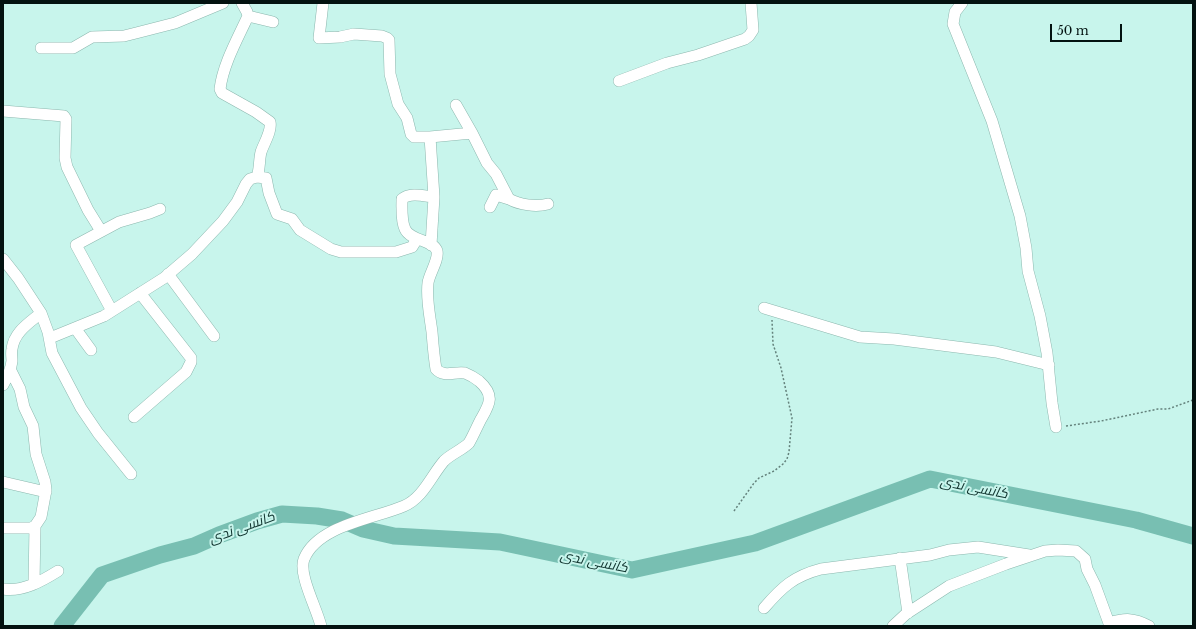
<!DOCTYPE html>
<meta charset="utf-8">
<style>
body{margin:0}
#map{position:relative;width:1196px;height:629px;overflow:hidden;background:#c8f5ec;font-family:"Libre Baskerville",serif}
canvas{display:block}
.frame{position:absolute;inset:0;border:4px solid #031210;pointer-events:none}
.scale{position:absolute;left:1050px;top:24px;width:72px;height:18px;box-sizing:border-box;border:2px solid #031210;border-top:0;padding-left:5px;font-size:12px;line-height:14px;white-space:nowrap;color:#031210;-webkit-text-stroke:3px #c8f5ec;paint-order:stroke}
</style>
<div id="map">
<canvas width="1196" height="629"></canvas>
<div class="frame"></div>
<div class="scale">50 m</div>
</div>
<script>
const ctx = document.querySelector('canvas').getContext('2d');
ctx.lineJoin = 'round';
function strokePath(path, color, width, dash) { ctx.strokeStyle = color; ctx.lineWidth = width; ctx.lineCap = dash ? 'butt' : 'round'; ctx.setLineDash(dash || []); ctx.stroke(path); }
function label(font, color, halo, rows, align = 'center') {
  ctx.font = font + ' "Libre Baskerville",Cairo,serif'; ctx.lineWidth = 4; ctx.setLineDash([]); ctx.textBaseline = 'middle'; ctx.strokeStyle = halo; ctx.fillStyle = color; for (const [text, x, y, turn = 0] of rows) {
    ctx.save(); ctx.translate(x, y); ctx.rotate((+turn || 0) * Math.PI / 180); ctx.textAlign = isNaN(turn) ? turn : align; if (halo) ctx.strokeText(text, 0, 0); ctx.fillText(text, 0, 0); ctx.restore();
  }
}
strokePath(new Path2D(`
 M62 626 102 575 160 555 194 546 219 535 257 521 282 514 317 516 342 520 363 529 394 536 500 542 632 570 755 543 930 479 1136 520 1193 536`), '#78bfb2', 17);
const minor = new Path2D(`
 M323 3 319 38 340 37 354 34 382 36 387 38 389 40 390 74 398 104 407 118 411 134 414 137H430L434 197 431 245
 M962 3 955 12 953 24 992 121 1020 216 1026 248 1028 271 1040 316 1047 353 1052 403 1056 427
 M248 16 273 22
 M41 48H73L92 37 124 36 136 33 175 23 223 3
 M619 81 667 63 698 55 745 39 749 36 753 30 751 3
 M456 105 472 133 487 163 496 174 509 199C520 205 536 207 548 204
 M3 111 64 116 66 119 65 158 67 167 88 210 101 231
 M430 137 472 133
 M257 177 266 178 269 193 277 214 292 219 300 230 331 249 341 252H396L412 247 417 239
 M490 207 496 195 509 199
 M3 259 18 278 41 313 48 332 52 353 81 408 98 433 131 474
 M168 274 214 336
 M764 308 860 337 894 339 996 352 1049 365
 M112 311 76 245 119 222 150 213 160 209
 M75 328 91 350
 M50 338 104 316 164 278 192 254 223 221 237 202 246 184 250 179 257 177C260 169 259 160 261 152 264 143 272 131 270 122L256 112 222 93 220 89C223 64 238 38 248 16L247 12 242 3
 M3 385C7 378 11 369 12 361 12 357 11 353 12 349 14 332 29 323 41 313
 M134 417 186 372 191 362V358L140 293
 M3 482 46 492
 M3 528H31L35 526 41 517 46 490 45 482 36 454 33 426 24 407 20 389 10 369
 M900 558 908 613
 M34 584 35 526
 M3 589C23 592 42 581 58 571
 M764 608C782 587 794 576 821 569L930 555 949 550 978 547 1029 555
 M1109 623C1125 618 1134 618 1149 626
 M321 626C317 609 298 574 304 559 318 525 374 519 404 506 423 498 431 476 444 461 451 454 462 450 469 443 473 436 476 429 480 421 489 405 496 396 479 381 475 378 470 375 465 373 455 371 444 378 436 369 434 357 433 345 432 332 430 316 426 299 428 283 429 274 439 260 437 251 434 240 410 241 405 229 401 221 402 208 402 199 410 192 424 196 434 197
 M893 626 906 614 949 586 1006 564 1045 551 1058 550 1076 551 1085 559 1087 569 1095 585 1110 626`);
strokePath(minor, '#8cb7ae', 12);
strokePath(new Path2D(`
 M1066 426 1101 421 1158 409H1168L1193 400
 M734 511 754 483 759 478 774 471 783 464 787 459 789 452 792 418 781 368 773 344 772 320`), '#64827c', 1.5, [2, 2]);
strokePath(minor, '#fff', 11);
label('italic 14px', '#0e312c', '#c8f5ec', [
 ["کانسی ندی",974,488,11],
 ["کانسی ندی",242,528,-20],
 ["کانسی ندی",594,562,11]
]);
</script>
